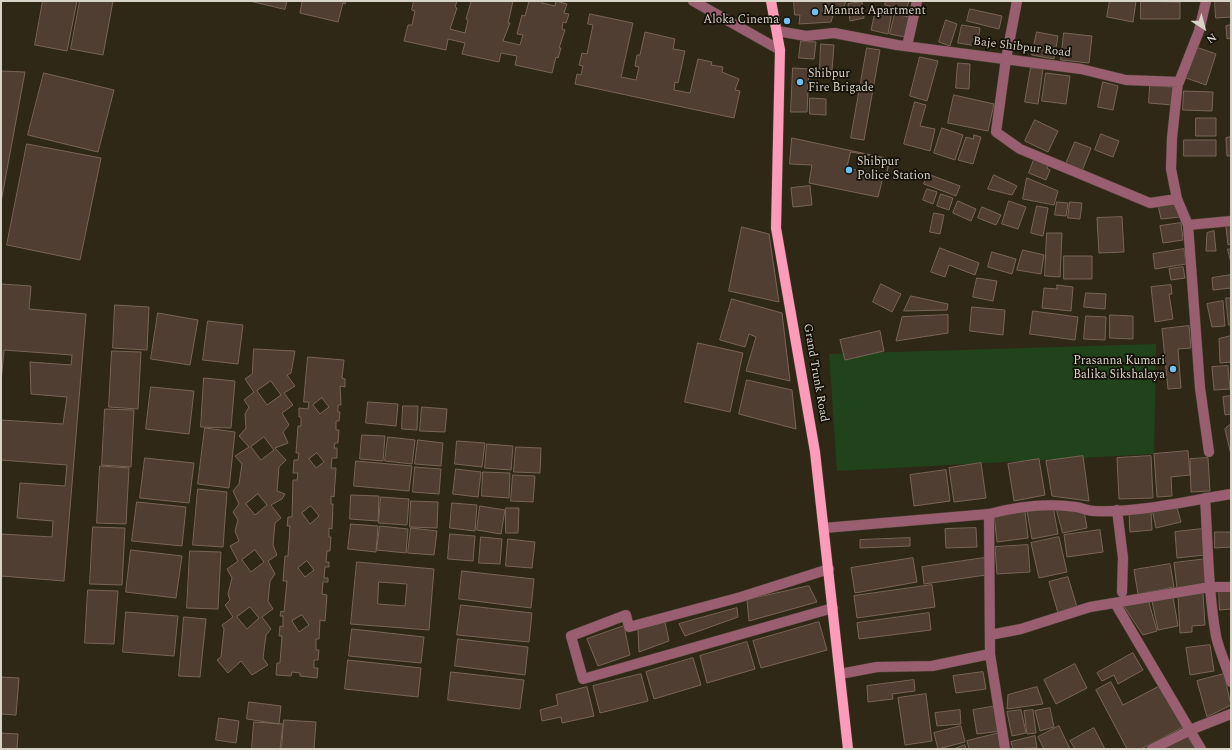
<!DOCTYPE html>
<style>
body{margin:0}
#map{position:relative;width:1232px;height:750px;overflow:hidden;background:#302816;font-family:Spectral,serif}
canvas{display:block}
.frame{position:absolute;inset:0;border:2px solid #d8d3c7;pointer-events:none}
.north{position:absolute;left:1184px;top:8px;width:40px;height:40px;-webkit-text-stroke:3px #151109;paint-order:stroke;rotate:144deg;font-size:11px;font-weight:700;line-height:16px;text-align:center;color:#d8d3c7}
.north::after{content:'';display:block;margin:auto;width:14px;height:18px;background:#d8d3c7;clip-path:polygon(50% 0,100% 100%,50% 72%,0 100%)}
</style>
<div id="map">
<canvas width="1232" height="750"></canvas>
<div class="frame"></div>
<div class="north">N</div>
</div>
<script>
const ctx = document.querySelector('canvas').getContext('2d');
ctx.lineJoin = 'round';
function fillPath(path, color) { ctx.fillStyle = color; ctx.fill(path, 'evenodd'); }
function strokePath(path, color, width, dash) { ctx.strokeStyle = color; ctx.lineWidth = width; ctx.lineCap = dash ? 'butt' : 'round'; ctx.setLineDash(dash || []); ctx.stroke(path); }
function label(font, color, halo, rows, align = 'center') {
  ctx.font = font + ' Spectral,serif'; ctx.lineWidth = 3.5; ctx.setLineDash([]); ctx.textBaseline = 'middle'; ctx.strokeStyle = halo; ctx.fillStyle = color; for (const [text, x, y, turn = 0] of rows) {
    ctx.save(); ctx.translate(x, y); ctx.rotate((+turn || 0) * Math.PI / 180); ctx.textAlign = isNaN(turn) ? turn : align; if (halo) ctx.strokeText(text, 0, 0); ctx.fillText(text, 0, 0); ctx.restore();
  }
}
fillPath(new Path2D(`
 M1156 344 1154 454 837 471 829 354Z`), '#20431b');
const building = new Path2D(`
 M43 1H77L67 51 35 45Z
 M80 1H113L103 55 71 49Z
 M250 1H287L285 9Z
 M297 1H346L345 4 343 3 338 22 300 13 302 2Z
 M414 1H457L455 7 457 8 450 29 465 33 468 20 466 19 471 2 470 1H513L508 23H510L503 41 520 45 523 35 517 34 522 15 525 16 529 1H543L542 3 555 6 556 1 567 4 564 13 569 14 566 23 563 22 562 29 565 30 559 48H561L558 58 556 57 552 73 515 65 517 56 501 53 499 62 462 54 465 43 448 39 446 50 404 41 408 25H412L415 11 412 10Z
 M794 1H846L843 9H835L831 22 799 24 800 15H795Z
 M886 1H909L906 10 885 5Z
 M1110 1H1136L1133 22 1107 17Z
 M1141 1 1180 2V19H1141Z
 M1215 1H1231V17L1216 18Z
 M862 2 864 18 850 21 848 4Z
 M970 9 1002 16 999 29 967 21Z
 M884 10 892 12 888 34 871 30 875 12 883 14Z
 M590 14 633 23 621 77 636 80 639 67 635 66 637 55H640L645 32 675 39 673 49 685 51 678 83 675 82 674 90 690 93 698 59 712 62 711 65 723 67 722 72 739 79 735 90 740 91 734 118 575 84 577 74 581 75 583 66 579 65 582 53 587 54 593 25 588 24Z
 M895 14 909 17 905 37 890 34Z
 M946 20 957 24 950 46 939 42Z
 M962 25 980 28 977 46 958 43Z
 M1231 25V38L1227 39 1226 26Z
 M1037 32 1058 36 1054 59 1032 55Z
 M1064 33 1092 36 1089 63 1061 60Z
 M801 41 816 42 814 59 799 58Z
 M821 44 834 45 832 70 820 69Z
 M1196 47 1216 54 1206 85 1186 78Z
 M867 48 880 50 864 140 851 138Z
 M920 57 938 61 927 101 910 96Z
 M958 63 970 64 969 89 956 88Z
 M793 68 809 69 807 112H791Z
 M1031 68 1043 69 1038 104 1025 102Z
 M1 71 25 72 1 202Z
 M44 73 114 90 98 152 28 135Z
 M1046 73 1070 76 1066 104 1042 101Z
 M1103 82 1118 86 1113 110 1098 107Z
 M1150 86 1173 87 1172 105 1149 103Z
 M1184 91 1213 92 1212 111 1183 110Z
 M954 95 994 104 988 131 948 123Z
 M810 98 826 99V115L810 114Z
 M915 102 926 105 920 126 935 129 930 151 904 144Z
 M1196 118H1216V136H1196Z
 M1035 120 1058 131 1048 152 1025 141Z
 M942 128 963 135 955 160 934 153Z
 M1101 134 1119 141 1113 157 1095 150Z
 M974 135 981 137 973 164 958 160 966 137 973 139Z
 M1231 137V156H1227L1226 138Z
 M792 138 890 159 886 176 883 177 878 197 809 183 812 165 790 164Z
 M1184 140H1216V156H1184Z
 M1075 142 1091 148 1082 171 1066 164Z
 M27 144 101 158 80 260 7 245Z
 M851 152 890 159 886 176 847 168Z
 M1035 157 1049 163 1047 168 1050 170 1046 180 1029 173Z
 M928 174 960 186 956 196 924 184Z
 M994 175 1017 186 1012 195 988 189Z
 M1027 178 1058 191 1054 205 1023 199Z
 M810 186 812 205 793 207 791 188Z
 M927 189 937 192 933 204 923 200Z
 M941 194 953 198 949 210 937 206Z
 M958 201 976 209 971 221 953 213Z
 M1009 201 1026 207 1018 229 1002 224Z
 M1057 202 1068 203 1066 216 1055 215Z
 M1070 202 1082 203 1080 219 1068 218Z
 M1176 203 1180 217 1161 219 1158 205Z
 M1037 206 1048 208 1043 236 1031 233Z
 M982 207 1001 215 996 225 978 218Z
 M934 213 944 215 940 234 930 232Z
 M1122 217 1124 252 1099 253 1097 218Z
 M1181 223 1183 240 1163 243 1160 226Z
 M1231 226V244L1228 245 1226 227Z
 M742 227 769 234 779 302 729 291Z
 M1214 231 1216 251H1206L1207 233Z
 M1047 233H1062L1060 277 1045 276Z
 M940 248 979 263 975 275 949 265 945 277 931 272Z
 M1184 249 1186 264 1155 269 1153 254Z
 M1228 249H1231V263Z
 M1023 250 1044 255 1041 274 1017 270Z
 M992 252 1016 259 1012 274 988 267Z
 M1064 256H1092V279H1064Z
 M1183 267 1185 278 1171 280 1169 269Z
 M1231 275V288L1213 290 1212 278Z
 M977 278 997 281 993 301 973 297Z
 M1 284 31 286 29 309 86 314 64 581 1 576V534L52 537 53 521 17 518 20 483 65 486 67 465 1 460V420L63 424 67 397 31 394 30 362 71 365 72 355 4 350 1 382Z
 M881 284 901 294 892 312 873 302Z
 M1057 285 1073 287 1071 311 1042 308 1044 288 1057 289Z
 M1171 285 1172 294H1169L1173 319 1155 322 1151 287Z
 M1086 293 1106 294 1105 309 1084 307Z
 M911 296 948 304 947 310 904 311Z
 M1226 298H1231V325H1229Z
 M732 299 782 313 790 381 746 371 756 337 749 334 745 347 720 340Z
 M1223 301 1225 326 1212 327 1207 304Z
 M115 305 149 307 147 350 113 348Z
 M972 307 1005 310 1003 335 970 331Z
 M1033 311 1078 317 1075 340 1030 334Z
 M158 313 198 320 190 365 151 359Z
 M948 315V333L896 341 902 317Z
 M1110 315 1133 316V339L1110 338Z
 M1086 316 1106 317 1105 340 1084 339Z
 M208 321 243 325 238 364 203 360Z
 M1189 326 1191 348 1178 349 1181 388 1168 389 1162 329Z
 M880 331 884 351 845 360 840 340Z
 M1231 336V362L1220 363 1219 339Z
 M698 343 743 353 730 412 685 402Z
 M254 349 295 351 291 373 287 375 295 386 284 393 293 405 282 413 289 425 283 432 288 443 275 448 286 460 279 467 277 491 285 494 282 499 271 505 281 518 275 523 273 545 277 555 268 561 275 574 270 581 268 601 273 609 262 617 271 629 266 635 263 658 268 665 252 675 241 661 228 673 217 660 221 657 224 629 222 625 233 617 225 605 230 600 228 594 232 578 227 569 238 561 230 546 239 541 235 531 238 520 233 512 239 504 233 491 239 484 242 464 235 456 249 447 239 436 246 428 245 414 249 407 244 400 254 392 245 379 252 374ZM271 381 281 395 267 405 257 391ZM264 437 274 450 261 460 251 447ZM258 494 267 505 255 515 246 504ZM255 550 264 562 251 572 242 560ZM250 607 259 618 247 629 237 617Z
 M112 351 141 352 138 409 109 407Z
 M308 357 344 360 342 378 345 379V387L340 386 341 405H338V412H340L339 421H336V430H339L338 443H335L334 448H337V458H332L331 468H336L334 497 331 496V504H333L332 529 329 528V537H331L330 551H327L326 562H329V567H325L324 578H328V582H323L322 594 327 595 325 621 320 620 319 639H316V650H319L318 660H314V668H318L317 678 300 676V673L292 672 291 676 276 675 277 663H280L282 636H279L280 626 283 627V616H280L281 611 284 612 287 581H283L285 556H288L290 526H287L288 517H292L293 480H297L298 473H293L294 460H298L299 453H296L298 426H301V417H299V408L308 409 309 402H304ZM322 398 329 407 320 414 313 405ZM317 453 324 462 316 468 309 459ZM311 506 319 516 310 524 302 513ZM307 561 314 570 305 577 298 568ZM302 615 309 625 299 632 292 621Z
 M1228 366 1230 389 1214 390 1212 367Z
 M204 378 235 381 231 428 201 427Z
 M747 380 792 390 796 429 739 414Z
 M151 387 194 391 189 434 146 429Z
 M1231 396V414L1225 415 1223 397Z
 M368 402 398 404 396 426 366 423Z
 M403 406H418L417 430 402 429Z
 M422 407 447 409 445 432 420 431Z
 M105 409 134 410 131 467 102 465Z
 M1231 424V455L1225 429Z
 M205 428 235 432 229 488 198 484Z
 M362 435 385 436 383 461 360 459Z
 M388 437 415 440 412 464 385 461Z
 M418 440 443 443 441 466 415 464Z
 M457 441 485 443 482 467 455 464Z
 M487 444 513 446 511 470 485 468Z
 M516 447 541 448 540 473 514 472Z
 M1188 451 1190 475 1171 477 1172 496 1157 497 1154 454Z
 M1083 456 1089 501 1052 496 1046 461Z
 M1151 456 1153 498 1119 499 1117 458Z
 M145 458 194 463 189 503 140 498Z
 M1208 458 1210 491 1191 492 1190 459Z
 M1039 459 1045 495 1014 501 1008 464Z
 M356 461 412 466 409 491 354 486Z
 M981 463 986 498 954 502 949 468Z
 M100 466 129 468 126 524 97 523Z
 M415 467 441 469 439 494 413 492Z
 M456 469 481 472 478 497 453 494Z
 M946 470 950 501 914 506 910 475Z
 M483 472 510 473 509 498 482 496Z
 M513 475 535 476 533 502 511 501Z
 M198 489 227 492 223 547 193 545Z
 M351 495 379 496 378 521 350 519Z
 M381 497 409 499 407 525 379 523Z
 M411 501 438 502 437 528 410 527Z
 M137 502 186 507 182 546 132 541Z
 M452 503 477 505 475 531 450 528Z
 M1176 504 1181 522 1156 528 1152 509Z
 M480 506 505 510 501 534 477 530Z
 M1053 506 1058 534 1032 539 1027 511Z
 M1056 507 1084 511 1087 528 1063 533Z
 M506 508H519L518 533H506Z
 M1025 511 1028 538 997 542 994 515Z
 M1151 511 1152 530 1130 532 1129 513Z
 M351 524 378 526 376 552 348 549Z
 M380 526 408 529 406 553 377 550Z
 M93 527 125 528 122 585 90 584Z
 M411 528 437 531 434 555 408 553Z
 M976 528 977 547 946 548 945 529Z
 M1202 529 1205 555 1177 558 1175 532Z
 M1100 530 1103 552 1067 557 1064 535Z
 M1215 532H1231V547L1215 548Z
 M450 534 475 536 473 561 448 559Z
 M481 537 502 539 500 564 479 563Z
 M1059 537 1067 572 1039 578 1031 543Z
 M910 538V546L860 548V540Z
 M508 539 535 542 532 568 506 566Z
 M1028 545 1030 572 997 574 995 547Z
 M131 550 182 556 176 598 126 592Z
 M190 551 221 552 218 609 187 608Z
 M913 558 917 582 855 593 851 568Z
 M984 558 986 575 924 584 922 567Z
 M1206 559 1209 584 1177 588 1174 563Z
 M357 562 434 569 429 630 351 624ZM379 582 407 584 405 606 378 604Z
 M1170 564 1174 587 1138 594 1134 570Z
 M462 571 534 579 531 608 459 599Z
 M1068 577 1077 607 1058 613 1049 582Z
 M932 585 935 607 857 618 854 596Z
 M809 586 817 602 749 621 747 600Z
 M1219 589H1231V609L1220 610Z
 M88 590 118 591 114 644 85 643Z
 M1203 594 1205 625 1192 626V632L1180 633 1178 595Z
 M1173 597 1178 626 1158 630 1152 601Z
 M1148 599 1157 631 1143 635 1123 605Z
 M461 605 532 613 529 642 457 635Z
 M737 608 738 617 685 636 679 624Z
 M126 612 178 616 174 656 123 652Z
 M929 613 931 630 859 639 857 623Z
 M184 617 206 619 200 677 179 676Z
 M665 622 669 641 639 652 638 630Z
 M819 622 827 650 761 668 753 641Z
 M624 626 630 655 598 666 587 639Z
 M352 629 424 637 421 663 349 656Z
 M458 639 528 647 525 675 455 666Z
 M747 642 755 669 707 683 700 656Z
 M1210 645 1214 671 1190 675 1186 648Z
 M1133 653 1143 670 1118 684 1114 675 1102 681 1097 673Z
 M693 658 701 685 654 699 646 672Z
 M348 660 421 668 418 697 345 689Z
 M1075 664 1087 688 1056 704 1044 680Z
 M451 672 524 680 520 709 448 700Z
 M983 672 986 689 956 693 953 676Z
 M641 674 648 701 600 713 593 686Z
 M1224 674 1231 705 1207 717 1197 681Z
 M1 677 19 678 16 715 1 714Z
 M914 680 915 691 892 694 893 699 868 702 867 686Z
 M1111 682 1123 705 1163 684 1185 726 1141 749H1127L1096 690Z
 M587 687 594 716 562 723 561 717 542 721 540 710 558 705 556 695Z
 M1037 687 1043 704 1007 709 1008 695Z
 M926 694 932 741 905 745 898 698Z
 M249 702 281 706 279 724 247 719Z
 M997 706 1001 731 977 734 973 710Z
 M1050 708 1054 727 1040 731 1035 711Z
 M960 710 961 724 937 726 935 713Z
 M1021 710 1026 733 1012 736 1007 712Z
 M1033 710 1036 733 1027 734 1024 711Z
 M219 718 239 721 236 743 216 740Z
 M284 720 316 722 314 749H282Z
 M254 722 283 724 280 749H252Z
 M961 726 965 742 938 749 934 733Z
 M1059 726 1070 749H1044L1038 737Z
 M1094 728 1105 749H1075L1070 741Z
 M1 733 18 734 17 749H1Z
 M1000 733 1004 749H969L967 741Z
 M1186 735 1196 749H1168L1167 747Z
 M1035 736 1037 748 1013 749 1011 742Z
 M965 745 966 749H954Z`);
fillPath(building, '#503e32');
strokePath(building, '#796558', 1);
const minor = new Path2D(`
 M693 1 780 50
 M1017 1 1006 59 996 132 1020 149 1150 203 1177 199
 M777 31 806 36 834 33 897 45 1081 69 1126 80 1179 82 1199 31 1206 1
 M907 46 917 1
 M1178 82 1172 138 1171 169 1177 199 1188 225 1200 388 1209 452
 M1188 225 1231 221
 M1205 498C1208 544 1208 590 1216 636 1219 651 1227 666 1231 682
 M1117 510 1123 558 1122 592
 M989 514 990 654 1005 749
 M824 528 989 514C1016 507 1048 503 1076 507 1082 508 1088 511 1094 511 1139 513 1187 501 1231 494
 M829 569 741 597 629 627 626 615 571 636 583 679 833 608
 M1115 603 1201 749
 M990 635 1021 629 1090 607 1210 587H1231
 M840 674 877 667 932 666 990 654
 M1152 749 1195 728 1231 714`);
const major = new Path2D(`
 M771 1 780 50 776 228 815 452 848 749`);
strokePath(minor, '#4b4332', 11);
strokePath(major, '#4b4332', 11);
strokePath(minor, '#995f71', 10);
strokePath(major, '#fd9cba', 10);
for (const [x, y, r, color] of [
 [815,12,4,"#6fc2f4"],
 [787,21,4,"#6fc2f4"],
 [800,82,4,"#6fc2f4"],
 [849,170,4,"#6fc2f4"],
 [1173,369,4,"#6fc2f4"]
]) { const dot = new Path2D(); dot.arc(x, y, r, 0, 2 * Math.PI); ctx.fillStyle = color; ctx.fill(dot); strokePath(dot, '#151109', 1.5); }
label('12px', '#d8d3c7', '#151109', [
 ["Mannat Apartment",823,12],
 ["Aloka Cinema",779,21,"right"],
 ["Shibpur",808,75],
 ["Fire Brigade",808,89],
 ["Shibpur",857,163],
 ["Police Station",857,177],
 ["Prasanna Kumari",1165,362,"right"],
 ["Balika Sikshalaya",1165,376,"right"]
], 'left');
label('12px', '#d8d3c7', '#151109', [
 ["Baje Shibpur Road",1022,48,7],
 ["Grand Trunk Road",815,373,80]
]);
</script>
